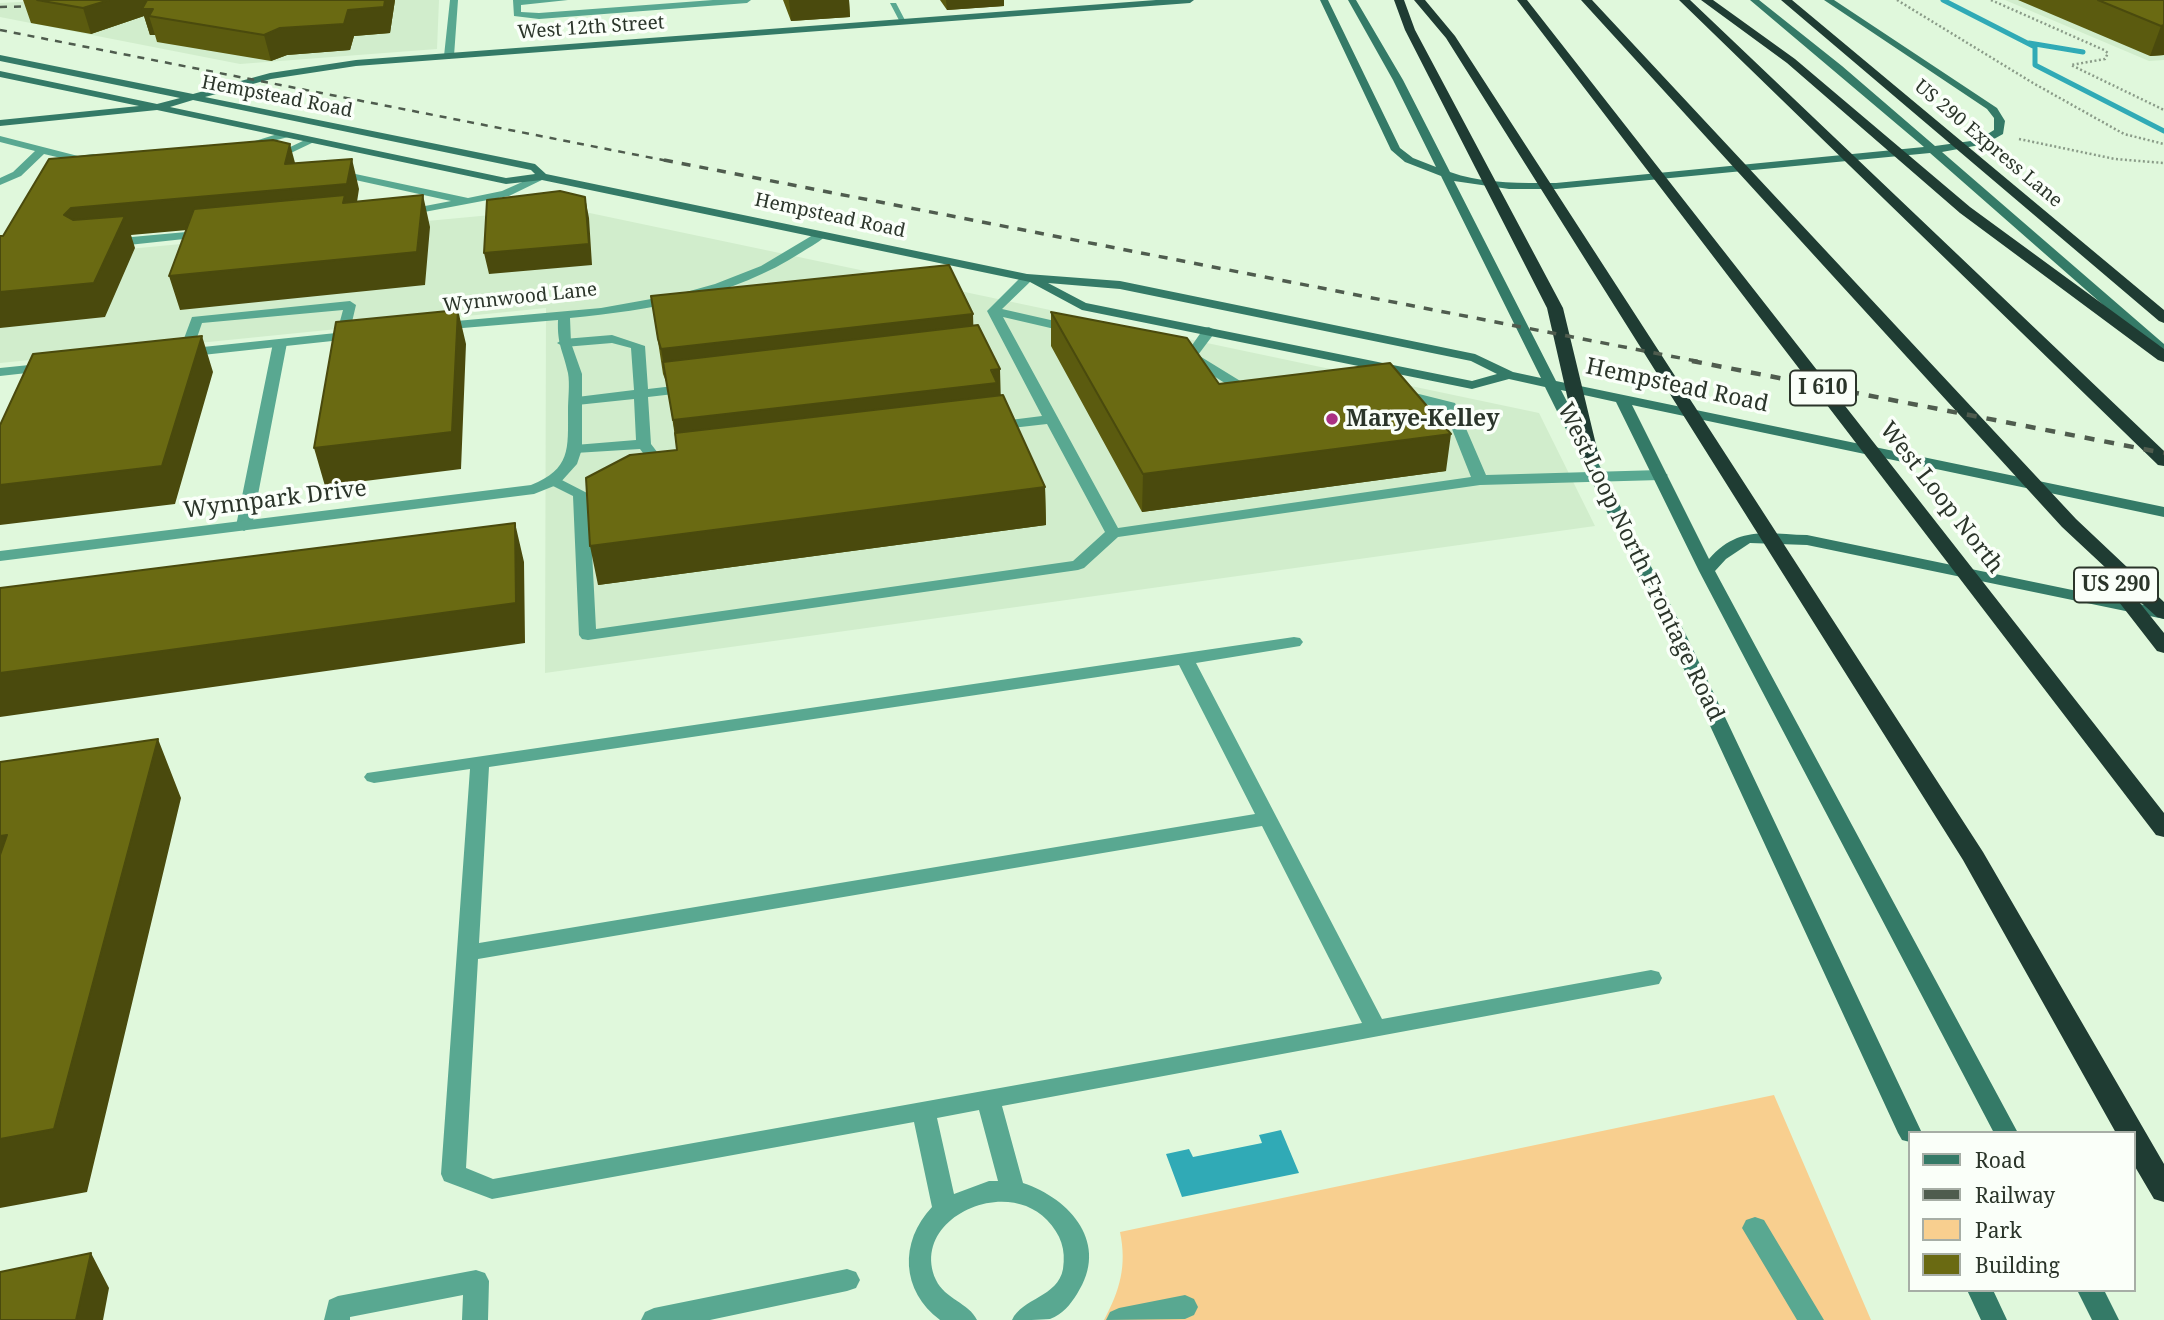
<!DOCTYPE html>
<style>
body{margin:0}
#map{position:relative;width:2164px;height:1320px;overflow:hidden;background:#e0f8dc;font-family:"Noto Serif",serif}
canvas{display:block}
.legend{position:absolute;left:1908px;top:1131px;width:228px;height:161px;box-sizing:border-box;background:#fafff9;border:2px solid #a7aea6;margin:0;padding:9px 12px;list-style:none;font-size:21px;color:#2b352a}
.legend li{display:flex;align-items:center;gap:14px;height:35px}
.legend b{width:35px;border:2px solid #a7aea6}
</style>
<div id="map">
<canvas width="2164" height="1320"></canvas>
<ul class="legend">
<li><b style="height:9px;background:#347a67"></b>Road</li>
<li><b style="height:9px;background:#4f5c4e"></b>Railway</li>
<li><b style="height:19px;background:#f8cf8f"></b>Park</li>
<li><b style="height:19px;background:#6a6a12"></b>Building</li>
</ul>
</div>
<script>
const ctx = document.querySelector('canvas').getContext('2d');
ctx.lineJoin = 'round';
function fillPath(path, color) { ctx.fillStyle = color; ctx.fill(path, 'evenodd'); }
function strokePath(path, color, width, dash) { ctx.strokeStyle = color; ctx.lineWidth = width; ctx.lineCap = dash ? 'butt' : 'round'; ctx.setLineDash(dash || []); ctx.stroke(path); }
function label(font, color, halo, rows, align = 'center') {
  ctx.font = font + ' "Noto Serif",serif'; ctx.lineWidth = 7; ctx.setLineDash([]); ctx.textBaseline = 'middle'; ctx.strokeStyle = halo; ctx.fillStyle = color; for (const [text, x, y, turn = 0] of rows) {
    ctx.save(); ctx.translate(x, y); ctx.rotate((+turn || 0) * Math.PI / 180); ctx.textAlign = isNaN(turn) ? turn : align; if (halo) ctx.strokeText(text, 0, 0); ctx.fillText(text, 0, 0); ctx.restore();
  }
}
fillPath(new Path2D(`
 M58 0H439L437 49 240 64 0 17V3Z
 M2005 0H2164V60L2149 61Z
 M566 208 1539 413 1595 526 545 673 546 308 0 363V261Z`), '#d1edcc');
fillPath(new Path2D(`
 M1774 1095 1871 1320H1104C1120 1290 1127 1266 1120 1232Z`), '#f8cf8f');
fillPath(new Path2D(`
 M1281 1130 1299 1173 1182 1197 1166 1154 1189 1149 1193 1157 1262 1143 1259 1135Z`), '#30aab6');
strokePath(new Path2D(`
 M1943 0 2035 47V65L2164 131
 M2029 43 2083 52`), '#30aab6', 5);
strokePath(new Path2D(`
 M1897 0 2033 83 2124 134 2164 144
 M1991 0 2104 50 2108 53 2105 59 2071 65 2164 110
 M2019 139 2115 159 2164 163`), '#8a9b88', 2.5, [2, 2.5]);
fillPath(new Path2D(`
 M513 0H568L521 5V12L539 13 713 0H751L747 3 539 19 514 16Z
 M890 3H896L907 24H901Z
 M284 132 288 133V137L247 148 242 145Z
 M0 136 78 156 94 154 99 157 78 162 44 154 21 176 0 185V178L13 172 35 151 0 142Z
 M307 139 316 141 274 161 265 159Z
 M332 169 468 198 502 191 538 175 548 177 509 196 403 216 397 213 399 211 451 201 328 174 327 172Z
 M208 230 212 232V236L110 247 104 243 110 239Z
 M1027 274 1033 278 1031 281 1002 309 1077 326 1079 329 1072 333 1003 317 1118 528 1471 477 1444 409 1394 396 1392 393 1399 389 1455 403 1486 475 1660 470 1668 475 1660 480 1480 485 1118 537 1084 568 1078 570 588 640 582 639 579 635 573 496 549 484 546 481 549 478 554 476 589 494 596 629 1073 561 1105 532 1047 424 994 430 987 426 994 422 1042 416 987 311 1023 275Z
 M350 301 356 305 348 339 343 340 336 336 343 310 202 323 191 355H181L179 352 192 317Z
 M1209 327 1216 331 1198 355 1255 390V396H1245L1181 355 1188 351 1204 328Z
 M612 335 645 346 648 389 691 384 698 388 691 392 648 397 651 444 664 461 672 462 674 465 672 468 655 469 640 449 575 453 568 449 575 445 636 440 634 399 577 405 570 401 577 397 634 390 631 348 612 343 564 347 557 343 564 339Z
 M280 339 287 343 252 526 244 531 236 526 273 343Z
 M1755 1217 1764 1220 1824 1320H1797L1742 1228 1746 1220Z
 M847 1269 856 1272 860 1280 856 1288 847 1291 710 1320H641L645 1312 654 1308Z
 M476 1270 485 1273 489 1281 488 1320H462L463 1295 350 1317V1320H324L329 1300 338 1296Z
 M1185 1295 1194 1299 1198 1307 1194 1315 1185 1319 1106 1320 1110 1312 1119 1308Z`), '#59a891');
fillPath(new Path2D(`
 M450 0H458L454 56 449 59 444 56Z
 M818 232 828 234C821 241 810 247 802 252 733 297 650 310 570 318L571 343 582 374V449L577 464 559 484 534 494 0 561V551L531 485C571 469 568 449 568 411 568 399 570 384 568 373 563 350 557 345 558 320L439 330 432 326 434 323 601 308 679 294 715 284 761 266Z
 M355 331 362 335 360 338 184 357 177 353 184 349Z
 M49 363 56 367 54 370 0 376V368Z
 M1294 637 1300 638 1303 642 1300 646 1196 663 1382 1019 1651 970 1659 972 1662 978 1659 984 1002 1106 1023 1183C1071 1199 1110 1244 1077 1294 1070 1305 1063 1314 1050 1319 1040 1320 1023 1320 1012 1320 1022 1298 1058 1297 1063 1269 1066 1249 1061 1235 1047 1220 1004 1175 909 1220 936 1280 945 1299 969 1303 977 1320H940C901 1291 899 1242 932 1207L914 1122 492 1199 444 1181 441 1174 470 769 374 783 367 781 364 777 367 773ZM1179 665 1255 814 479 943 489 767ZM1262 826 1362 1023 493 1179 466 1168 478 959ZM979 1110 998 1181H989L954 1194 937 1118Z`), '#59a891');
fillPath(new Path2D(`
 M1156 0H1194L1190 3 356 66 271 79 205 97 535 164 546 174 1027 274 1120 281 1475 354 1513 372 1541 378 1441 176 1405 162 1391 150 1320 0H1328L1400 148 1413 158 1436 167 1393 80 1348 0H1356L1403 80 1450 172C1483 184 1520 183 1556 183L1924 147 1750 0H1759L1842 66 1935 146 1978 140 1994 130V118L1987 109 1824 0H1834L1997 108 2005 121 2003 134 1985 144 1942 152 2164 344V355L2159 354 1930 153 1556 189H1509L1454 181 1556 381 2164 507V517L1632 405 1709 559C1738 525 1768 534 1807 535L2164 609V619L1807 545 1750 543 1726 559 1715 571 2018 1133H1994L1699 571 1616 402 1561 390 1688 639 1922 1133H1910V1142L1902 1140 1898 1133 1670 639 1545 387 1509 379 1472 389 1082 310 1030 282 542 180 506 184 157 110 0 126V120L139 106 0 77V71L157 104 180 98 0 61V55L193 94 270 73 356 60ZM193 100 531 170 535 174 506 178 170 107ZM1048 283 1120 289 1471 361 1497 374 1472 381 1086 303Z
 M1967 1290H1993L2007 1320H1981Z
 M2077 1290H2104L2119 1320H2092Z`), '#347a67');
fillPath(new Path2D(`
 M1394 0H1404L1415 30 1563 308 1599 457 1596 461H1584L1581 457 1547 308 1405 30Z
 M1414 0H1425L1455 36 1983 852 2164 1164V1202L2154 1199 2134 1165V1133H2116L1963 860 1446 38Z
 M1517 0H1527L2164 813V837L2156 835Z
 M1581 0H1592L2076 519 2164 602V619L2157 617 2135 597 2164 633V653L2157 651 2098 575 2107 569 2062 527Z
 M1679 0H1690L2164 451V466L2158 465Z
 M1701 0H1713L1795 59 1970 207 2164 349V362L2158 360 1960 213 1787 63Z
 M1781 0H1792L2164 310V323L2159 321Z`), '#1f3c33');
strokePath(new Path2D(`
 M0 7 41 6
 M0 30 673 162`), '#4f5c4e', 2.5, [7, 7]);
strokePath(new Path2D(`
 M664 160 1701 362`), '#4f5c4e', 3.5, [9, 9]);
strokePath(new Path2D(`
 M1692 361 2164 453`), '#4f5c4e', 4.5, [10, 10]);
fillPath(new Path2D(`
 M23 0H395L390 33 354 36 350 50 287 55 271 61 157 42 155 35H150L144 16 91 34 31 23Z
 M783 0H849L850 17 791 21Z
 M940 0H1004V6L947 10Z
 M2018 0H2164V55L2150 56Z
 M651 296 973 314V326L1001 396 1045 487 1046 525 598 585 677 450 667 384 663 374Z
 M1051 312 1219 384 1446 471 1142 512 1051 346Z`), '#5b5b0f');
fillPath(new Path2D(`
 M109 0H159L149 16 155 35H150L144 16 91 34 83 8Z
 M385 0H395L390 33 354 36 350 50 287 55 271 61 264 35 280 28Z
 M789 0H849L850 17 791 21Z
 M946 0H1004V6L947 10Z
 M2164 25V55L2150 56 2161 26Z
 M290 144 298 174 352 159 359 189 355 215 131 235 135 248 105 317 0 328V292L64 215 71 208 285 164Z
 M423 195 430 227 425 285 180 310 169 276Z
 M585 197 589 218 592 265 489 274 484 253Z
 M458 310 466 344 461 469 325 486 314 448Z
 M973 314 974 348 667 384 661 349Z
 M202 336 213 372 175 504 0 525V485Z
 M1000 369 1001 405 678 457 673 420Z
 M1451 434 1446 471 1142 512 1143 474Z
 M1045 487 1046 525 598 585 590 546Z
 M515 523 524 562 525 643 0 717V673Z
 M158 739 181 798 87 1192 0 1208V1139Z
 M7 835 0 901V836Z
 M91 1253 109 1288 103 1320H76Z`), '#4a4a0d');
const building = new Path2D(`
 M37 0H109L83 8Z
 M147 0H385L384 7 348 10 344 24 280 28 264 35 149 16 153 9H142Z
 M2098 0H2164V25L2161 26Z
 M273 140 290 144 285 164 352 159 347 184 71 208 64 215 73 220 125 216 94 283 0 292V236H3L49 159Z
 M560 191 585 197 589 244 484 253 487 200Z
 M345 195 343 203 423 195 417 252 169 276 194 209Z
 M949 265 973 314 661 349 658 339 651 296Z
 M458 310 452 432 314 448 336 322Z
 M1051 312 1187 338 1219 384 1390 363 1451 434 1143 474Z
 M978 325 1000 369 991 370 997 383 673 420 663 362Z
 M202 336 162 466 0 485V425L33 354Z
 M1003 395 1045 487 590 546 586 478 630 455 677 450 675 433Z
 M515 523 516 603 0 673V588Z
 M158 739 54 1129 0 1139V855L7 835 0 836V762Z
 M91 1253 76 1320H0V1272Z`);
fillPath(building, '#6a6a12');
strokePath(building, '#4a4a0d', 2);
for (const [x, y, r, color] of [
 [1332,419,7,"#ab3184"]
]) { const dot = new Path2D(); dot.arc(x, y, r, 0, 2 * Math.PI); ctx.fillStyle = color; ctx.fill(dot); strokePath(dot, '#fafff9', 2.5); }
label('19px', '#2b352a', '#fafff9', [
 ["West 12th Street",591,28,-4],
 ["Hempstead Road",277,97,11],
 ["US 290 Express Lane",1988,144,40],
 ["Hempstead Road",830,216,12],
 ["Wynnwood Lane",520,298,-6]
]);
for (const [x, y, w] of [
 [1823,388,66],
 [2116,585,84]
]) { const box = new Path2D(); box.roundRect(x - w / 2, y - 17.5, w, 35, 5); ctx.fillStyle = '#fafff9'; ctx.fill(box); strokePath(box, '#2b352a', 2); }
label('bold 21px', '#2b352a', null, [
 ["I 610",1823,388],
 ["US 290",2116,585]
]);
label('23px', '#2b352a', '#fafff9', [
 ["Hempstead Road",1677,386,12],
 ["West Loop North",1941,498,52],
 ["Wynnpark Drive",275,500,-7],
 ["West Loop North Frontage Road",1640,562,64]
]);
label('bold 23px', '#2b352a', '#fafff9', [
 ["Marye-Kelley",1346,419]
], 'left');
</script>
